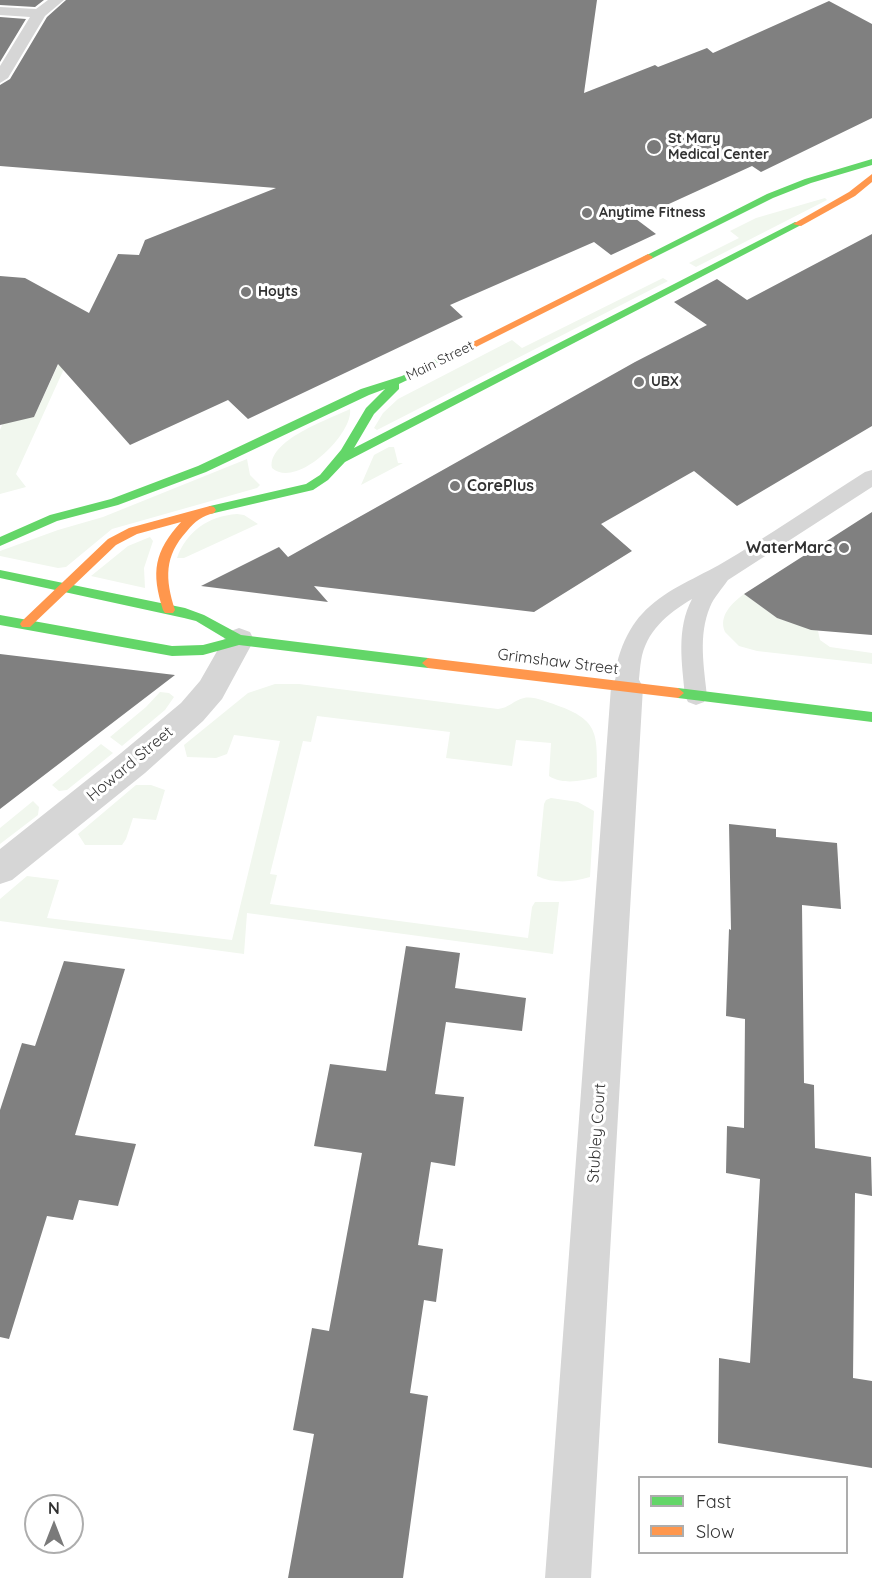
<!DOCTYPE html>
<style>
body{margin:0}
#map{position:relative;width:872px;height:1578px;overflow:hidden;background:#fff;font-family:Quicksand,sans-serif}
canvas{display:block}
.legend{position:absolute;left:638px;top:1476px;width:210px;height:78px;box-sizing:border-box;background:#fff;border:2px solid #adadad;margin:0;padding:8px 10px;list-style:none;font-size:18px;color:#323232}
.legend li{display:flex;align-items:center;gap:12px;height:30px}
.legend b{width:30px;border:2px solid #adadad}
.north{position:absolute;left:24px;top:1494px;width:60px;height:60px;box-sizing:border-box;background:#fff;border:2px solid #adadad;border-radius:50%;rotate:0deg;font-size:16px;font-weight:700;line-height:24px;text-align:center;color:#323232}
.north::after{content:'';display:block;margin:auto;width:21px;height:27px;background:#7a7a7a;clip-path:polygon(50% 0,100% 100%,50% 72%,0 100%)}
</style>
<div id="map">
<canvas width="872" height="1578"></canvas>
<ul class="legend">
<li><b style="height:8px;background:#63d668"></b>Fast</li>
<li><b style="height:8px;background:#ff974d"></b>Slow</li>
</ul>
<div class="north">N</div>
</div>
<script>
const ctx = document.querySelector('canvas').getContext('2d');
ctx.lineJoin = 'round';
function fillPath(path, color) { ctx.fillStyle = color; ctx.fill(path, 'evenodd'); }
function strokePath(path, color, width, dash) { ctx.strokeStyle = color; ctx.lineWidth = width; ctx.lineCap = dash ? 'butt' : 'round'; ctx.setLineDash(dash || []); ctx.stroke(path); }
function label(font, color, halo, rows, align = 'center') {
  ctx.font = font + ' Quicksand,sans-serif'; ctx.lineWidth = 6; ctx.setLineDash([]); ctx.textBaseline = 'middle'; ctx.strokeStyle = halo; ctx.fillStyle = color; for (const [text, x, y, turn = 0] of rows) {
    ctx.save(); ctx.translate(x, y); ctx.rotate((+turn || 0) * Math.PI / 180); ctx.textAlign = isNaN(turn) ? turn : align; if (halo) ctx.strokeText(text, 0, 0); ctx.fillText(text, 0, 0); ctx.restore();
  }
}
fillPath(new Path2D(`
 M825 198 827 200 696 267 689 263 739 238 730 231 756 218Z
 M663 278 668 281 377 430 374 428 383 413 398 399 512 340 522 348Z
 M72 335 79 336 16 474 26 487 0 494V430L6 416 34 417Z
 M350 409C354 433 297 490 272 468 267 440 330 419 350 409Z
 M389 447H394L398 463H403L361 485 374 455Z
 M247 459 250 475 260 485 257 488 112 529 66 567 58 568 0 556V551L58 530 103 517Z
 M237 514 244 515 258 524 184 558H177C186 532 208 516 237 514Z
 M150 537 153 541 144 568 145 588 91 576 128 546Z
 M744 594 777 618 818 631 820 640 830 647 872 653V664L757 651 739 646 725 632C718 616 732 603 744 594Z
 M275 684H299L498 709C509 708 514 700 524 698 534 696 547 702 556 705 600 720 597 735 597 777 582 781 563 785 549 776L551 743 516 740 512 766 446 758 450 732 317 716 311 742 303 741 270 874 277 875 270 904 528 938 532 907 535 902H559L553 954 247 913 244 954 0 921V899L27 876 59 880 47 918 232 940 280 741 234 735 227 754 216 758 187 757 184 745 248 693Z
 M160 692 169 693 174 697 165 710 122 746 110 737 146 707Z
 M101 744 113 753 67 790 59 791 52 785Z
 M136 785H151L165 790 156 820 133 818 126 839 122 845H85L78 834Z
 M551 798 578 802 594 811 590 877C573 882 554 884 537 876L544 804 546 800Z
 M33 801 39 807 38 815 0 844V828Z`), '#f1f7ee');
fillPath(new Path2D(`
 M0 0H44L35 7 0 5Z
 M66 0H597L584 93 655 65 658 67 707 48 713 53 829 1 872 24V118L761 172 752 166 636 219 656 234 611 255 594 242 450 305 463 317 248 419 228 400 130 445 58 364 34 417 0 425V276L25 278 89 313 118 254 139 255 145 240 276 188 0 166V85L10 79 47 17Z
 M0 17 26 19 0 62Z
 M872 234V426L737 506 694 471 601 524 632 551 534 612 314 586 328 602 201 586 279 547 288 557 635 362 707 325 674 302 717 279 747 300Z
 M872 512V635L811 630 777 618 744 594Z
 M0 654 175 675 0 809Z
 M729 824 776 829V837L837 843 841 909 802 905 804 1083 814 1085 815 1148 871 1157 872 1196 855 1193 853 1378 872 1381V1468L718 1443 719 1358 750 1363 760 1179 726 1173 727 1126 744 1128 745 1019 726 1016 729 929 731 930Z
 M406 946 460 953 455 988 526 998 522 1031 446 1022 435 1094 464 1097 455 1166 431 1162 418 1245 443 1249 436 1302 424 1300 410 1393 428 1396 403 1578H288L314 1434 293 1430 312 1328 329 1331 362 1153 314 1146 330 1064 386 1071Z
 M64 961 125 969 75 1135 136 1144 118 1206 79 1200 73 1220 47 1216 9 1339 0 1337V1110L22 1043 35 1046Z`), '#808080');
fillPath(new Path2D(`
 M48 0H64L45 16 8 78 0 83V66L30 17 0 15V7L36 9Z
 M872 470V487L728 580C722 589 714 597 710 607 698 635 704 667 707 696L704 702 696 705 688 702 685 696C682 663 676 629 692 599 667 614 646 631 641 661 639 672 640 684 635 693L627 696 619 693C608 672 626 630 642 614 663 591 692 580 719 565 769 536 816 503 865 472Z`), '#d6d6d6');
fillPath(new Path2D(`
 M239 628 250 632 254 640 222 699 203 721 145 773 12 880 0 884V849L121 753 181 703 200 681 228 632Z
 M627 675 638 678 643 687 591 1578H545L611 687 616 678Z`), '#d6d6d6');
fillPath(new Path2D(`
 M872 159V165L811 183 773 198 651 259 643 257 767 194 805 179Z
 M795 222 803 224 345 462 328 480 313 490 210 514 204 510 210 506 306 484 320 475 341 450 366 408 385 389 369 395 206 472 118 505 57 521 0 546V537L50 515 111 499 198 466 361 389 402 376 458 348H466V352L399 384V389L374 414 354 448Z
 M0 570 185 608 204 615 241 635 428 658 434 663 428 668 239 645 203 655 172 656 0 625V615L172 646 203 645 226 639 196 621 184 618 0 578Z
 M678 688 872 712V722L678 698 672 693Z`), '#63d668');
fillPath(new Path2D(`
 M872 174V182L855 196 801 226 793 224 849 192Z
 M648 254 653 257 651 259 466 352 462 353 457 350Z
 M210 506 214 507 216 510 214 513C202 516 195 521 187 531 164 556 165 579 175 610L173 613H165L163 610C151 572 154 552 181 522L137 534 116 545 30 627H22L20 624 22 621 108 539 129 528Z
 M428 658 678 688 684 693 678 698 428 668 422 663Z`), '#ff974d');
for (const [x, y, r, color] of [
 [654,147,8,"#7a7a7a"],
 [587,213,6,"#7a7a7a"],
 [246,292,6,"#7a7a7a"],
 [639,382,6,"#7a7a7a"],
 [455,486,6,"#7a7a7a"],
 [844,548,6,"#7a7a7a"]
]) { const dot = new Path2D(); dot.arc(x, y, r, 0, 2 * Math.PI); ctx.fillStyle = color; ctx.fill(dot); strokePath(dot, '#fff', 2); }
label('bold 14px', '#323232', '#fff', [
 ["St Mary",668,139],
 ["Medical Center",668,155],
 ["Anytime Fitness",599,213],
 ["Hoyts",258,292],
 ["UBX",651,382]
], 'left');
label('14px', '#323232', '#fff', [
 ["Main Street",440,361,-26]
]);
label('bold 16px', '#323232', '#fff', [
 ["CorePlus",467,486],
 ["WaterMarc",832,548,"right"]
], 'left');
label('16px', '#323232', '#fff', [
 ["Grimshaw Street",558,662,7],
 ["Howard Street",130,764,-40],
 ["Stubley Court",597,1133,-86]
]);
</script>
